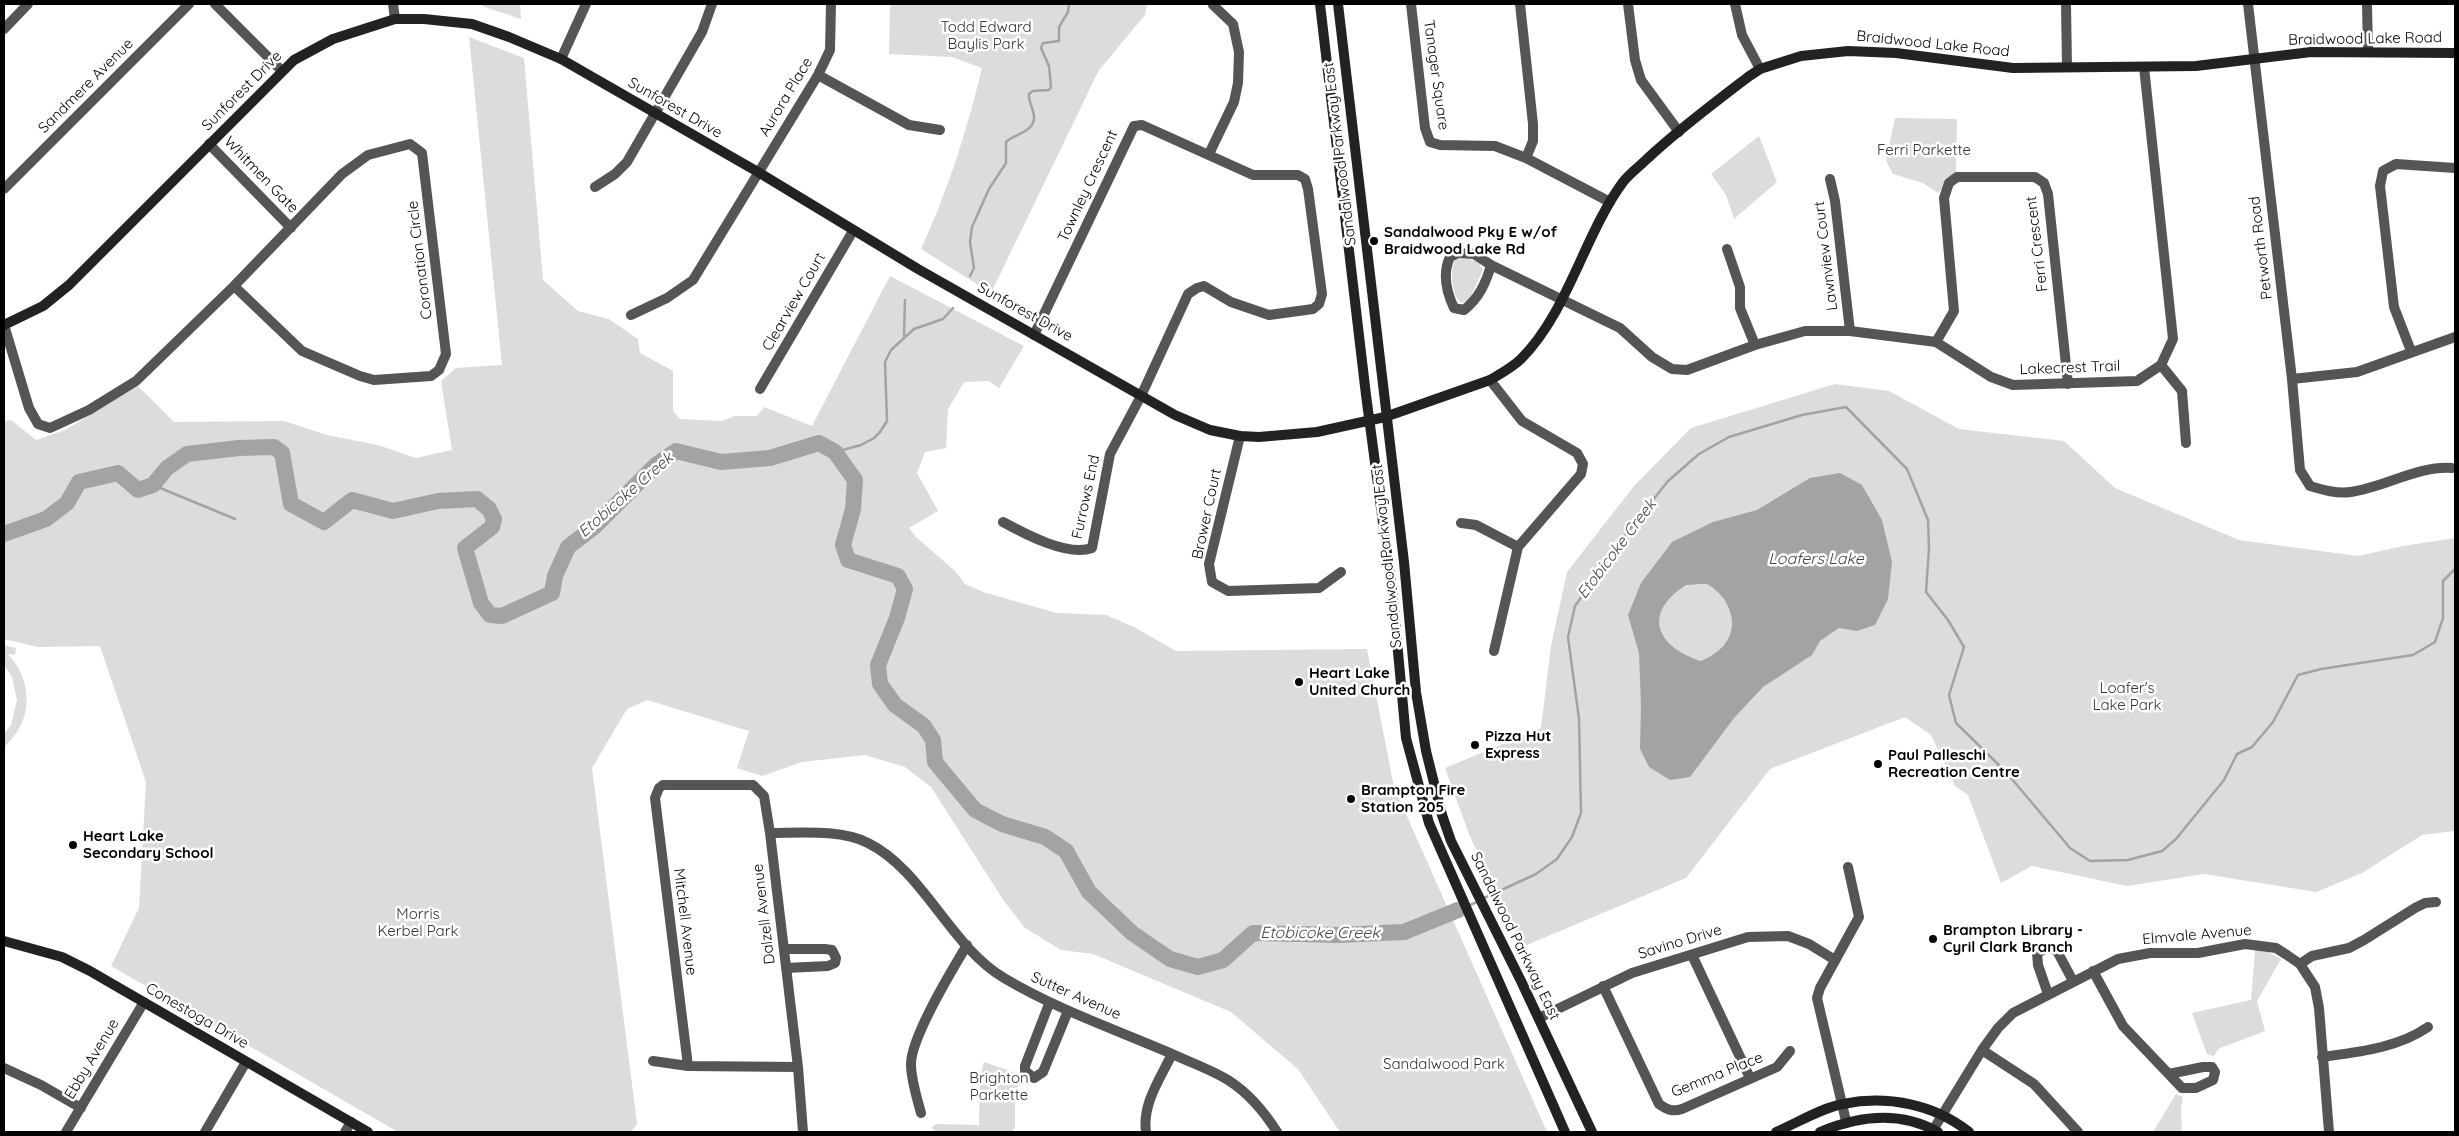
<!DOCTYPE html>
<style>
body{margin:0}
#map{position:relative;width:2459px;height:1136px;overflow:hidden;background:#fff;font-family:Quicksand,sans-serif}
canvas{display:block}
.frame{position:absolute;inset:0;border:5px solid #000;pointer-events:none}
</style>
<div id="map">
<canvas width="2459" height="1136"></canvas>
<div class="frame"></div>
</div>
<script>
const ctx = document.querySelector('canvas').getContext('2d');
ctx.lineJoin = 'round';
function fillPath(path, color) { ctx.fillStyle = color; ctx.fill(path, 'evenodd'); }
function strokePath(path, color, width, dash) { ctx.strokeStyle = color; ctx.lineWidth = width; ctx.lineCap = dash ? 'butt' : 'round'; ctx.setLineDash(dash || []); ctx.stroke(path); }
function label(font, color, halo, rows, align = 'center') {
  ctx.font = font + ' Quicksand,sans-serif'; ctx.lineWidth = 5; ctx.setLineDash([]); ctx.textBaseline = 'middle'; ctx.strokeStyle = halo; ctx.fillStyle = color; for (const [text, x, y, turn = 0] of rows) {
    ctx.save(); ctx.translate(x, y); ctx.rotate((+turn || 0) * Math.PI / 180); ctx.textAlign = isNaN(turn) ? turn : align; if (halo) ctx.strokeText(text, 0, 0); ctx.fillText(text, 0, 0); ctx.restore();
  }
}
fillPath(new Path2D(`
 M482 4H520L521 19 482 6Z
 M890 4H1147L1145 15 1099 70 991 293 921 249C948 191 967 130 982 68L952 57 889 54Z
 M469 37 524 58 543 280 578 311 609 319 638 339 640 353 673 371V411L680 419 722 421 735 416H757L764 407 812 426 890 276 1024 346 999 388 989 381 964 382 948 409 946 448 925 452 917 473 938 511 909 528 916 537 955 571 965 584 983 592 1057 613 1106 615 1134 627 1176 651 1367 649 1394 787 1547 1132H1340L1298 1069 1231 1012 1093 954 1061 950 1025 928 1004 901 931 787 905 767 865 755 802 762 762 776 737 768 749 731 647 700 627 709 592 768 637 1124 631 1132H398L111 966 139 908 146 782 100 646 38 647 4 639V421L11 420 36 440 65 430 138 386 174 422 284 421 327 435 378 445 416 458 452 450 441 381 456 368 502 365Z
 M1895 118 1957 119 1956 173 1938 193 1923 183 1893 174 1886 161Z
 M1759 136 1777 182 1734 219 1726 195 1711 174Z
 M1468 258 1479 263 1483 270 1469 300 1461 303C1452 296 1449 268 1456 259Z
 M1835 384 1889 391 1959 429 2064 441 2115 488 2239 540 2358 556 2403 546 2455 538V831L2422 835 2362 873 2316 892 2204 874 2127 886 2032 866 2001 883 1968 795 1955 786 1931 735 1905 717 1770 769 1686 878 1522 947 1469 834 1445 768 1541 728 1551 646 1567 572 1634 486 1691 428Z
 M4 645 16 648 15 655 8 654C34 682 33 722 4 747V734L11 725 17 700 12 677 4 665Z
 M2255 950 2266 951 2281 959 2257 1001 2265 1031 2218 1049 2214 1056 2207 1054 2192 1013 2251 1000Z
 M984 1062 1016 1073 1020 1079 1015 1099V1128L1012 1132H937L931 1128 936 1124 979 1125 980 1077Z
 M2176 1094 2183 1097 2181 1109 2182 1132H2153Z`), '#dcdcdc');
fillPath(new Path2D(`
 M1840 473 1862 485 1882 520 1892 562 1888 599 1875 625 1857 631 1839 628 1820 641 1812 655 1763 687 1734 718 1690 777 1670 780 1649 767 1640 749 1641 704 1639 653 1628 615 1641 583 1672 542 1713 522 1757 510 1810 478ZM1686 585C1692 585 1700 583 1706 584 1713 586 1720 594 1724 599 1742 627 1728 650 1701 661 1656 647 1642 613 1686 585Z`), '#a3a3a3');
strokePath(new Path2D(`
 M970 276 974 268 970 242 972 227 989 189 1006 163V142C1014 134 1032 133 1034 119 1035 111 1028 102 1029 94L1033 91 1049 90 1051 87 1049 66 1041 48 1043 43 1059 41V27L1068 12 1069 4
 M904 336 905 300
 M835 452 861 445 874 438 880 432 887 421 885 362 891 350 914 329 943 319 953 308
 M153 485 235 519
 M1484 898 1536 874 1557 859 1572 837 1581 813 1579 719 1568 637 1575 606 1622 539 1668 481 1699 454 1729 437 1802 415 1846 407 1907 469 1928 520 1929 548 1926 592 1948 620 1964 647 1949 695 1956 723 2006 772 2070 848 2090 861 2128 860 2162 851 2176 839 2224 780 2237 754 2252 747 2273 722 2298 675 2321 669 2413 655 2435 642 2443 618V581L2455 569
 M1468 906 1479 901`), '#a3a3a3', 2.5);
strokePath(new Path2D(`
 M4 534 46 519 67 503 79 482 118 473 138 490 153 485 167 468 187 454 239 448 274 447 282 453 291 504 324 522 352 500 393 511 438 501 477 499 489 509 494 519 492 527 465 548 481 603 490 615 502 616 552 593 555 576 568 547 594 527 657 464 676 451 721 462 770 458 819 443 835 452 855 480 853 509 843 545 848 560 898 576 905 589 897 618 878 665 880 684 895 705 924 726 933 740 935 762 975 810 1002 824 1045 837 1066 851 1089 892 1132 933 1170 959 1198 967 1223 960 1253 933 1339 935 1404 932 1458 910`), '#a3a3a3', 16);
strokePath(new Path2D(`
 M215 4 281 70
 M393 4 395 19
 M1411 4 1425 128 1430 142 1440 145 1495 146 1526 158 1610 202
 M1520 4 1533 124V141L1526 158
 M1628 4 1635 60 1641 80 1679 132
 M1735 4 1742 35 1760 69
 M2066 4 2067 67
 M2248 4 2292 379 2300 470 2310 486C2323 490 2337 494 2351 492 2386 487 2416 466 2452 468
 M2367 4 2368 52
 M4 29 28 4
 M561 59 586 4
 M818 75 909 125 940 130
 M209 144 291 228
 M1209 154 1234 102 1238 83 1239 52 1233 24 1213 5
 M1830 179 1835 201 1850 331
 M595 187 615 174 627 162 702 32 712 4
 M4 189 189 4
 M1727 249 1740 287V308L1755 345
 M1458 253 1474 254 1491 265C1486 283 1479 298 1464 310L1454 308C1446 291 1442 274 1450 257Z
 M1491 265 1620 328 1652 357 1672 369 1687 370 1755 345 1805 331H1850L1936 342 1991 377 2013 385 2137 381 2161 365 2173 339 2144 67
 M631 315 667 298 693 280 818 75 830 50 831 4
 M4 325 29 408 38 424 50 428 89 410 136 381 234 286 342 174 368 155 410 144 422 153 446 354 439 370 431 376 374 380 360 376 302 351 234 286
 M1936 342 1954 311 1944 198 1949 183 1957 177H2035L2044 183 2048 194 2068 384
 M2411 351 2394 307 2380 186 2383 171 2396 164 2455 168
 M2161 365 2182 391 2186 443
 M2292 379 2357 372 2455 337
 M1490 380 1522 421 1577 453 1583 464 1581 474 1518 547 1494 651
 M760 389 853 231
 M1240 436 1209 564 1212 582 1228 591 1319 588 1341 572
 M1003 522C1025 534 1068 557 1092 548L1110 454 1141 396 1188 294 1197 288 1204 286 1231 302 1269 315 1313 309 1319 304 1322 294 1308 189 1305 179 1298 175H1253L1142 125 1134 126 1034 335
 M1461 523 1476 525 1518 547
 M770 833C799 833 841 829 868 843 923 870 950 946 1004 978 1056 1009 1114 1029 1170 1053 1189 1062 1210 1069 1228 1080 1247 1092 1265 1113 1277 1132
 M784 949H825L832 950 836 958 835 963 828 966 786 968
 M1692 955 1750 1078
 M2300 964 2312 956 2349 948 2364 940 2415 908 2425 903 2436 902
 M2093 971 2123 1026 2182 1088H2196L2213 1080 2215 1072 2212 1067H2203L2169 1074
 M1603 986 1659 1104C1667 1110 1673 1112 1682 1109L1777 1067 1790 1051
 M2048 994 2038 965 2037 953 2049 947 2057 951 2073 981
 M1049 1004 1025 1066V1071L1034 1078 1043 1072 1068 1011
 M1539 1018 1632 973 1748 937 1788 936 1809 944 1835 960
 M1982 1050 2034 1084 2078 1132
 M2322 1057C2358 1052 2398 1048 2428 1027
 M653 1061 688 1066 798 1067
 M688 1066 655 798 659 788 663 785H753L764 796 770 833 798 1067 803 1132
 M4 1068 41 1085 81 1108
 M921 1113C917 1098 911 1080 911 1064 911 1037 952 970 967 945
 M1846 1121 1817 998 1820 988 1859 917 1848 867
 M1933 1130 1982 1050 1998 1028 2013 1013 2118 959 2150 953H2198L2245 944 2276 948 2287 955 2300 964 2315 987 2319 1008 2329 1132
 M66 1132 144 1002
 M205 1132 246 1062
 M345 1132 351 1122
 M1146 1132C1142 1104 1160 1079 1172 1054`), '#555', 10);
strokePath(new Path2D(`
 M1320 4 1366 395 1393 598 1406 738 1429 823 1565 1132
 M1338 4 1404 562 1416 692 1426 751 1442 815 1451 841 1521 981 1592 1132
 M4 325 43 306 69 285 294 60 333 39 395 19H424L472 24 509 37 561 59 758 172 918 269 1175 415 1210 430 1240 436 1259 437 1317 432 1385 417 1490 380C1500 374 1513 367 1521 359 1568 312 1584 235 1623 182 1630 173 1640 166 1648 158 1679 129 1714 103 1748 77L1760 69 1801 56 1848 51 1896 53 2013 68 2196 66 2311 52 2455 53
 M4 941 62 957 90 971 368 1132
 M1776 1132C1797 1123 1821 1108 1843 1104 1887 1095 1934 1104 1969 1132
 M1820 1132C1858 1116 1899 1110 1938 1132`), '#222', 10);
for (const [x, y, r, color] of [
 [1374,241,5,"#000"],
 [1299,682,5,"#000"],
 [1475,745,5,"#000"],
 [1878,764,5,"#000"],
 [1351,799,5,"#000"],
 [73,845,5,"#000"],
 [1933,939,5,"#000"]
]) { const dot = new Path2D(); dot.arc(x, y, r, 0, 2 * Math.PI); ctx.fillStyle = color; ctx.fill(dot); strokePath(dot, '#fff', 2); }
label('15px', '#333', '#fff', [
 ["Todd Edward",986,27],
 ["Baylis Park",986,44],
 ["Ferri Parkette",1924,150],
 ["Loafer's",2127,688],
 ["Lake Park",2127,705],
 ["Morris",418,914],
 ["Kerbel Park",418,931],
 ["Sandalwood Park",1444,1064],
 ["Brighton",999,1078],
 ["Parkette",999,1095]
]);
label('15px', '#000', '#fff', [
 ["Braidwood Lake Road",2365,39,-1],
 ["Braidwood Lake Road",1933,44,6],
 ["Tanager Square",1436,75,82],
 ["Sandmere Avenue",86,86,-45],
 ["Sunforest Drive",242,91,-45],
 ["Aurora Place",786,97,-59],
 ["Sunforest Drive",675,108,30],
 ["Sandalwood Parkway East",1340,154,-97],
 ["Whitmen Gate",261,175,46],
 ["Townley Crescent",1088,186,-65],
 ["Ferri Crescent",2037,244,-97],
 ["Petworth Road",2261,248,-97],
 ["Lawnview Court",1826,256,-97],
 ["Coronation Circle",420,260,-97],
 ["Clearview Court",794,302,-60],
 ["Sunforest Drive",1025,312,29],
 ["Lakecrest Trail",2070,368,-2],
 ["Furrows End",1086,497,-78],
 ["Brower Court",1207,514,-78],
 ["Sandalwood Parkway East",1387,556,-96],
 ["Dalzell Avenue",764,914,-97],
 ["Mitchell Avenue",685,922,83],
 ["Elmvale Avenue",2197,935,-5],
 ["Sandalwood Parkway East",1515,936,64],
 ["Savino Drive",1680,942,-17],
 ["Sutter Avenue",1076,996,24],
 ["Conestoga Drive",197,1016,30],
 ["Ebby Avenue",92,1059,-59],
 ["Gemma Place",1717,1075,-22]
]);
label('bold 15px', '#000', '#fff', [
 ["Sandalwood Pky E w/of",1384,232],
 ["Braidwood Lake Rd",1384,249],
 ["Heart Lake",1309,673],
 ["United Church",1309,690],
 ["Pizza Hut",1485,736],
 ["Express",1485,753],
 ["Paul Palleschi",1888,755],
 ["Recreation Centre",1888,772],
 ["Brampton Fire",1361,790],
 ["Station 205",1361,807],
 ["Heart Lake",83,836],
 ["Secondary School",83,853],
 ["Brampton Library -",1943,930],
 ["Cyril Clark Branch",1943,947]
], 'left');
label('italic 16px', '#444', '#fff', [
 ["Etobicoke Creek",626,495,-41],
 ["Etobicoke Creek",1617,549,-53],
 ["Loafers Lake",1816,559],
 ["Etobicoke Creek",1320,933]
]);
</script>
